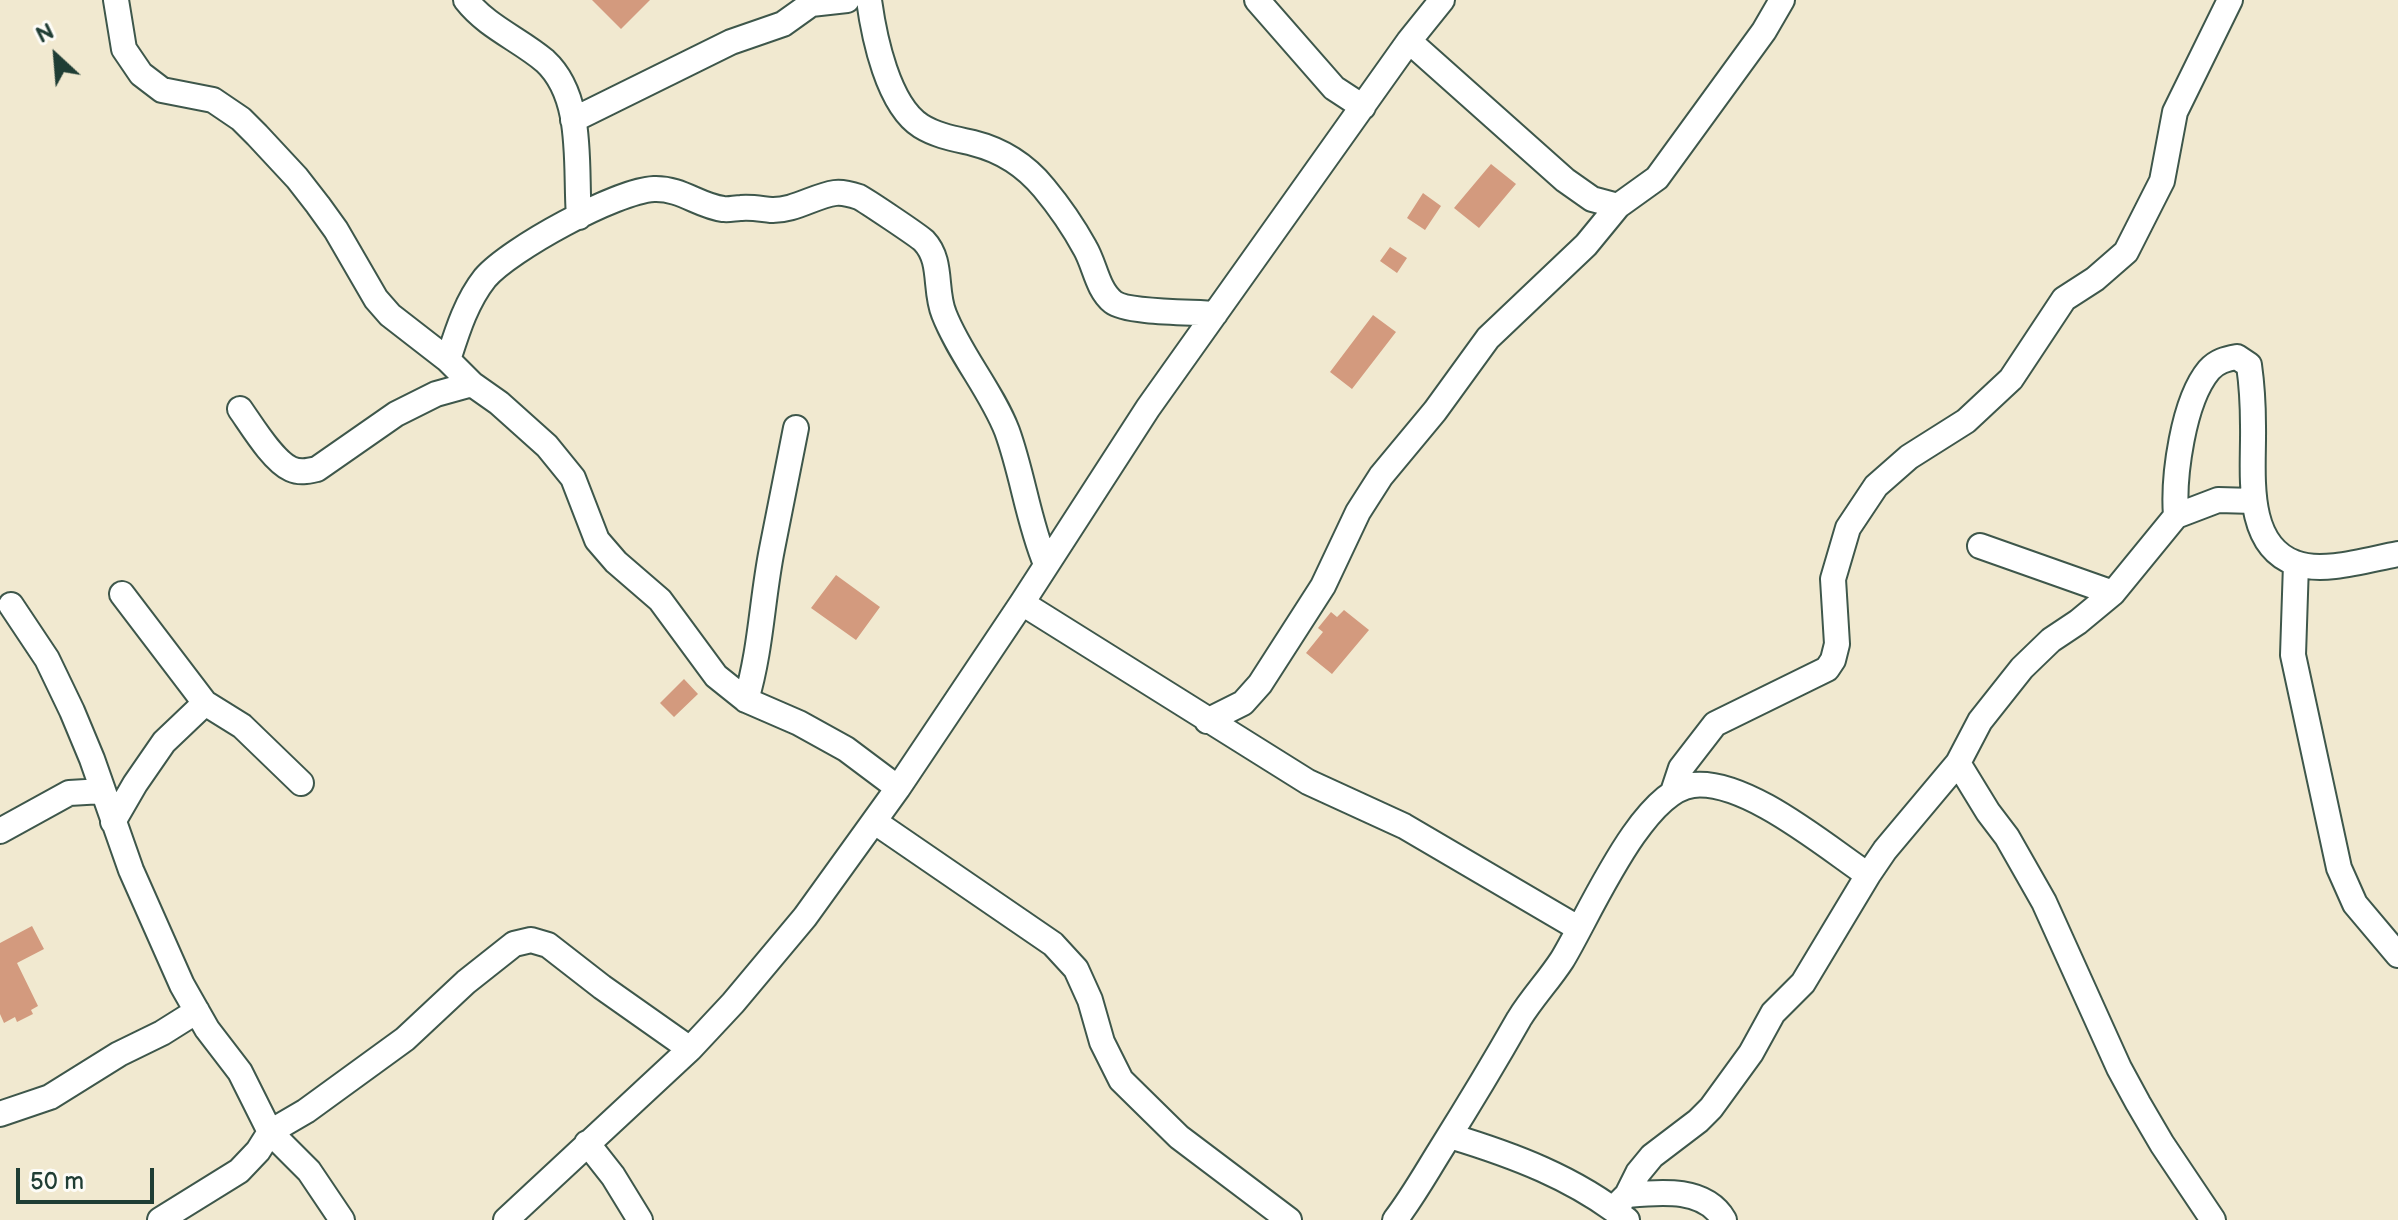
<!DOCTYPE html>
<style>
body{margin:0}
#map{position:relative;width:2398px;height:1220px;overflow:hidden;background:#f1e9d0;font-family:"Balsamiq Sans",sans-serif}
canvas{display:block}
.north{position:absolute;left:16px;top:16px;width:80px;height:80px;-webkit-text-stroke:6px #fdfcf7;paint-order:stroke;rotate:334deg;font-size:22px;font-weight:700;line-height:32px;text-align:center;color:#1f3d34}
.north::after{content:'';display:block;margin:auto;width:28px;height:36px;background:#1f3d34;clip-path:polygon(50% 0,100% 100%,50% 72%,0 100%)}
.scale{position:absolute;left:16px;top:1168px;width:138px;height:36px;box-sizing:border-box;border:4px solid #1f3d34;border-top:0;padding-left:10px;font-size:24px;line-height:28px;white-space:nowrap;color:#1f3d34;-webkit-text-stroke:6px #fdfcf7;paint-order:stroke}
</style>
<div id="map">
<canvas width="2398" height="1220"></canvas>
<div class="north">N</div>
<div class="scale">50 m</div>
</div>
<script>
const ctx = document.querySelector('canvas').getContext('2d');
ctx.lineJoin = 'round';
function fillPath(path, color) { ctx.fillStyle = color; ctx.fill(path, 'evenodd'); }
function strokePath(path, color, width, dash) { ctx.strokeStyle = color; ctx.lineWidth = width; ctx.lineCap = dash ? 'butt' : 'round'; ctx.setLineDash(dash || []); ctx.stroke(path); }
fillPath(new Path2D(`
 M592 0H650L621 29Z
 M1491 164 1516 184 1479 228 1454 208Z
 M1423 193 1441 206 1425 230 1407 218Z
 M1390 247 1407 258 1397 273 1380 261Z
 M1373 315 1396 332 1352 389 1330 372Z
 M836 575 880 607 856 640 811 608Z
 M1344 610 1369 630 1332 674 1306 653 1323 632 1318 628 1331 612 1337 617Z
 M684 679 698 694 674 717 660 703Z
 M32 926 44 949 17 963 38 1006 31 1010 33 1014 17 1022 15 1017 4 1023 0 1014V943Z`), '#d39a7e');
const minor = new Path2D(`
 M116 0 124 49 141 74 162 90 213 100 241 119 257 135 297 178 318 205 336 230 376 299 390 315 448 360 472 384 499 403 547 446 573 478 597 540 616 562 660 600 716 676 746 700 799 723 846 749 898 788
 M466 0C487 27 519 39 545 61 585 98 575 167 579 217
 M869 0C874 37 888 105 921 126 937 136 956 139 973 143 1001 150 1026 166 1044 188 1059 206 1074 228 1085 248 1095 265 1097 289 1113 302 1127 313 1194 312 1215 314
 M1257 0 1334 88 1363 107
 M1409 41 1565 180 1592 199 1618 206
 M573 120 731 42 783 24 811 4 847 0
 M448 360C457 332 466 302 485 278 510 249 616 191 654 189 681 188 699 206 723 209 729 210 735 208 741 208 751 207 761 209 771 210 794 211 814 196 835 193 842 192 853 195 859 197 865 200 919 236 924 241 943 261 934 290 944 314 960 355 991 390 1007 431 1023 475 1028 521 1046 564
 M240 409C252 426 273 461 291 469 300 473 308 471 317 469L396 414 436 394 472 384
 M2176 516C2173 477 2183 401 2209 370 2217 361 2226 359 2237 357L2249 365C2252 386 2253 406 2253 426 2254 470 2243 544 2295 563 2323 574 2370 559 2398 554
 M1980 546 2113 593
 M2296 564 2293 655 2339 868 2355 904 2398 955
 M1022 603 1308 782 1404 826 1578 928
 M11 605 47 659 72 711 92 759 131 870 182 985 207 1029 240 1072 270 1132 309 1171 342 1220
 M746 700C761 650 762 599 772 549 780 509 788 469 796 428
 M205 703 242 726 301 783
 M1207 721 1243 703 1260 684 1323 586 1358 512 1381 476 1435 411 1488 338 1586 245 1618 206 1657 178 1764 31 1782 0
 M1958 763 1988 812 2007 837 2044 902 2119 1068 2138 1103 2162 1144 2213 1220
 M1673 792 1681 768 1715 724 1827 669 1833 660 1837 644 1833 579 1848 528 1876 486 1909 457 1966 421 2011 379 2064 299 2095 279 2126 252 2162 181 2175 112 2230 0
 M113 822 135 784 164 742 205 703 122 594
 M875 822 1053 944 1076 969 1090 1000 1102 1042 1121 1080 1179 1137 1289 1220
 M0 831 69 793 103 791
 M1868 875 1885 850 1958 763 1980 721 2022 668 2051 640 2078 622 2113 593 2176 516 2218 500 2254 501
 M0 1114 50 1097 119 1054 162 1033 197 1011
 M1450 1136C1513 1155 1575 1178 1627 1220
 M587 1143 613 1176 640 1220
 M1627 1195C1660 1192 1705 1187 1724 1220
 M160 1220 239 1171 258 1151 270 1132 306 1111 405 1039 466 982 514 944 531 940 548 945 602 987 690 1049
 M506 1220 690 1049 733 1003 805 917 898 788 1022 603 1148 408 1409 41 1442 0
 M1395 1220C1412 1198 1426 1173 1441 1149 1468 1106 1494 1063 1519 1019 1532 998 1549 980 1562 960 1588 918 1641 791 1693 785 1746 779 1825 846 1868 875L1803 983 1773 1013 1751 1053 1711 1108 1698 1121 1652 1156 1638 1173 1627 1195 1613 1209`);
strokePath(minor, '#3e574b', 28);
strokePath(minor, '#fff', 24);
</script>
